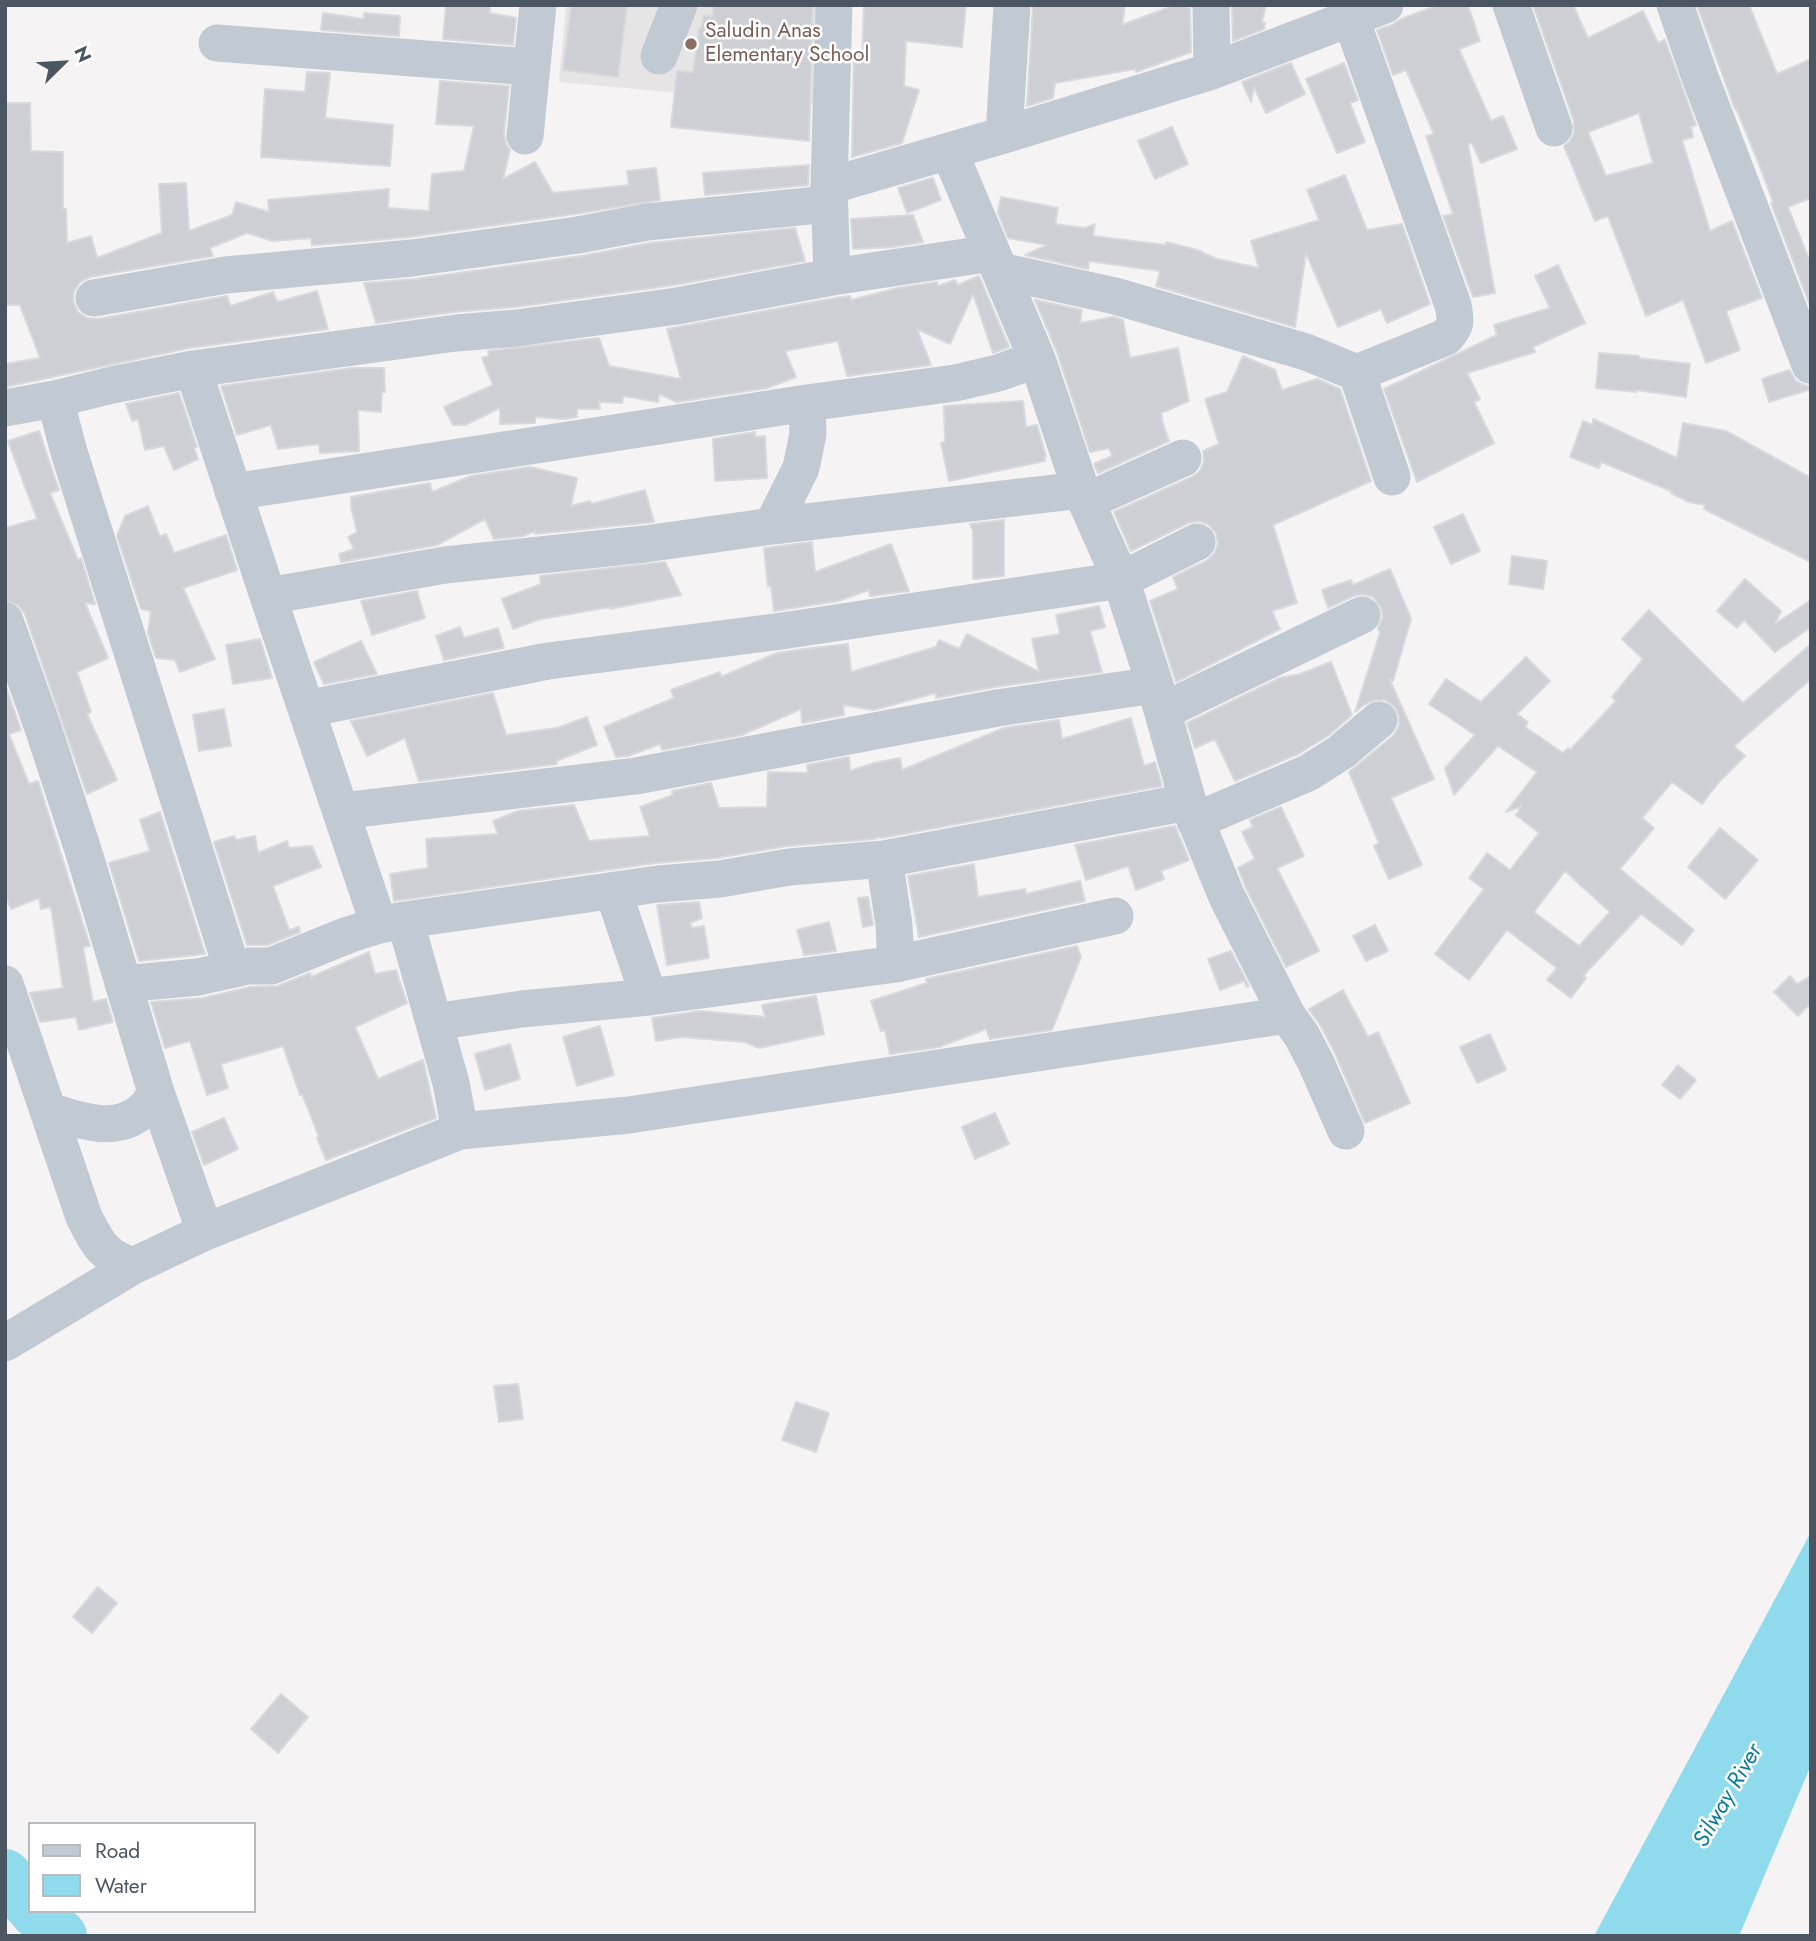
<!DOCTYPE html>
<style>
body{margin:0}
#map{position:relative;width:1816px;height:1941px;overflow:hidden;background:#f5f3f3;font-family:Jost,sans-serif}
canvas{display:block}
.frame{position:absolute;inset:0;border:7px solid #4a5661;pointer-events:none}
.legend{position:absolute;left:28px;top:1822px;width:228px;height:91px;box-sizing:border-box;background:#fff;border:2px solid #b7bbc0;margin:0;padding:9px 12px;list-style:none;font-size:21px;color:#4a5661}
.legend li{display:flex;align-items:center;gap:14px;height:35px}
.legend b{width:35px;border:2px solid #b7bbc0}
.north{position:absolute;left:28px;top:28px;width:70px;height:70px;-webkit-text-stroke:5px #fff;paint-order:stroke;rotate:66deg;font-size:19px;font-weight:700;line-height:28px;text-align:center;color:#4a5661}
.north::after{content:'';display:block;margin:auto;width:24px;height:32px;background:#4a5661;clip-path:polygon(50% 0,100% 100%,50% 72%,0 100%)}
</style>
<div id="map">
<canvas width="1816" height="1941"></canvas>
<div class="frame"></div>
<ul class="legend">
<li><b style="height:9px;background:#c1cad2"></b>Road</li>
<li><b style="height:19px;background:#90daee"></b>Water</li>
</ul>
<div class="north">N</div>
</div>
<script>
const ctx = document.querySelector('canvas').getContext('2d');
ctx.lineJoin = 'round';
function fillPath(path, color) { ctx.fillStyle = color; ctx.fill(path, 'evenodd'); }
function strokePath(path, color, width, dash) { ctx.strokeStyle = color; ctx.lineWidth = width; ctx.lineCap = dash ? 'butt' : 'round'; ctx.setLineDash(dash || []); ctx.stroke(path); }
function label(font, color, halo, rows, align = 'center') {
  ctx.font = font + ' Jost,sans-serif'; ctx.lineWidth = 5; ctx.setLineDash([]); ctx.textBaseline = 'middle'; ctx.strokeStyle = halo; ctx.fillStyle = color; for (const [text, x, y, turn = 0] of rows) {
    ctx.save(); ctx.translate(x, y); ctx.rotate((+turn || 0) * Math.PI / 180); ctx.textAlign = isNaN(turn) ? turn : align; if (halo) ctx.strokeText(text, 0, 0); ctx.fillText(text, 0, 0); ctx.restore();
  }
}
fillPath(new Path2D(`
 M566 5H822L813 105 559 82Z`), '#e6e4e5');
fillPath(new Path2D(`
 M1811 1532V1765L1739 1936H1594Z`), '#90daee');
strokePath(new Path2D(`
 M5 1875 30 1905
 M35 1911 61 1936`), '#90daee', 52);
const building = new Path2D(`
 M446 5H490V13L516 18 513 45 443 39Z
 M571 5H627L618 77 563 70Z
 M714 5H813L809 141 671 127 677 71 693 72 699 28H701L704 15 712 17Z
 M864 5H966L962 47 906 41 904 86 919 90 902 143 852 157 854 55 862 56Z
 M1033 5H1125L1122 25 1175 5H1181L1190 8 1191 52 1136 72 1135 69 1055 83 1053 98 1027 106Z
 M1232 5H1266L1262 22 1265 23 1264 29 1233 41Z
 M1439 5H1468L1480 41 1459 49 1491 121 1503 116 1517 149 1481 163 1472 143 1468 144 1495 293 1473 297 1443 216 1453 214 1426 136 1434 134 1406 70 1393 75 1377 30 1392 25 1401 19Z
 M1533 5H1573L1588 38 1643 11 1658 43 1665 40 1696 125 1691 127 1693 137 1682 140 1710 231 1732 221 1762 298 1726 311 1740 350 1706 363 1683 300 1646 316 1608 216 1595 221 1564 146 1570 141 1574 133V121ZM1639 113 1653 163 1606 176 1588 132Z
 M1697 5H1749L1777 74 1811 59V198L1788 207 1811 264V308L1771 203 1773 202 1759 164 1736 108 1735 109Z
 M323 13 364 19V13L400 16 399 36 321 30Z
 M1291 63 1305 94 1266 113 1254 87 1251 102 1242 82Z
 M1344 63 1358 100 1350 103 1365 142 1337 153 1306 79Z
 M307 72 330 73 325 118 393 125 390 166 261 157 265 89 305 92Z
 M440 81 509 86 504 134 506 144 510 150 503 179 535 162 553 193 629 185 627 171 656 168 660 200 575 214 410 237 343 243 312 245 311 238 273 241 247 233 210 248 213 256 90 277 80 282 74 291 73 301 78 312 87 318 98 319 227 296 231 306 273 292 277 302 317 291 328 329 189 348 5 387V364L40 358 20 305H5V103H30L31 151 63 152V209H66L67 243 91 236 97 258 162 233 159 184 186 183 189 231 232 215 236 202 269 212 268 200 389 189 388 208 429 211 432 174 464 171 474 126 436 124Z
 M1172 127 1188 164 1155 179 1138 141Z
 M809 165 808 185 705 195 703 173Z
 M1345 175 1367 230 1402 224 1430 304 1387 323 1381 309 1338 327 1306 253 1295 327 1156 286 1160 271 1089 261 1088 269 1025 255 1047 245 1008 238 998 213 1001 197 1058 208 1055 224 1085 228 1095 224 1093 236 1166 245V242L1201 251V252L1217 259 1259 268 1251 241 1319 220 1307 190Z
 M933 178 941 200 907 213 898 188Z
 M913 215 923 242 893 247 853 249 851 219Z
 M795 228 805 261 674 285 515 307 453 312 376 323 364 283 415 279 581 256 650 243Z
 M1558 265 1585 323 1533 347 1535 352 1467 373 1480 399 1474 402 1494 443 1417 482 1384 389 1497 335 1494 325 1550 308 1535 276Z
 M979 276 1009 347 993 353 973 294 950 344 917 329 931 365 847 376 838 341 785 351 796 377 767 388 677 402 659 394 658 402 623 396 622 403 599 402 600 409H577V417L565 419 535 417V423L500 424V408L465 425H453L444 407 493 385 482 358 489 356 488 351 599 338 609 366 681 379 667 329 835 298 850 296 851 300 898 288 937 282 938 286 955 280 958 285Z
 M1035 300 1082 310 1080 323 1113 317 1123 320 1130 358 1178 348 1189 401 1161 413 1162 417H1161L1169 441 1098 473 1094 464 1112 456 1109 448 1090 452 1057 352Z
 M1599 353 1639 356V358L1690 364 1686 397 1636 390V392L1596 388Z
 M1243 356 1275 370 1282 390 1317 379 1340 389 1371 481 1273 525 1297 603 1272 611 1280 629 1176 682 1150 601 1178 589 1173 577 1206 561 1214 554 1218 544 1216 533 1208 524 1198 521 1188 523 1131 551 1114 512 1192 477 1200 471 1204 461 1203 451 1219 444 1205 399 1227 392Z
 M352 368H384L385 392H382L381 412 358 410 359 451 320 453 319 444 278 449 271 425 237 435 221 386Z
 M1789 370 1796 381 1806 386 1811 385V389L1769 402 1762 379Z
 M179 393 197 447 194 448 198 459 174 470 164 446 145 450 138 419 132 421 126 404Z
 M1023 401 1026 427 1037 425 1046 457H1044L1045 461 949 481 941 443 945 442 944 406Z
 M1593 419 1677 458 1683 423 1726 431 1811 478V562L1704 509 1705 505 1689 502 1671 493V491L1601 462 1599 468 1570 457 1583 421 1593 425Z
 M39 431 59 490 50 493 78 560 81 558 95 604 85 603 108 658 77 672 91 712 87 714 117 780 87 794 25 614 18 605 5 601V528L37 519 8 441Z
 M755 432V437L765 436 767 478 715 481 713 439Z
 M530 467 577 478 571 506 590 501 591 504 645 490 654 522 535 534V531L523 536 494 539 485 519 437 545 341 562 339 554 354 549 348 537 357 532 351 507V497L430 483 432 492 471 476Z
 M148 506 160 537 166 534 174 553 226 535 237 570 183 588 215 659 180 672 175 660 156 658 148 633 151 611 141 609 117 536 125 516Z
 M1463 514 1480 551 1451 564 1434 527Z
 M1004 520V576L973 579V531L970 524Z
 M812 542 815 572 891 544 909 591 870 596 869 590 838 601 774 611 771 586 768 587 764 548Z
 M1512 556 1547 561 1543 589 1509 584Z
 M665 562 681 595 610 609V607L541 619 513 629 502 599 541 584 540 576Z
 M1390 569 1411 619 1393 681 1389 678 1434 779 1391 798 1422 865 1389 879 1374 846 1379 843 1349 772 1393 736 1399 726V716L1395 707 1385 700H1375L1365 704 1355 712 1380 633 1378 628 1383 617 1381 607 1373 597 1363 594 1353 596 1328 608 1322 590 1351 580 1353 585Z
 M1745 579 1781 611 1775 624 1811 600V627L1775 652 1744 620 1737 628 1717 611Z
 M417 591 425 618 372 635 361 601Z
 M1099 606 1105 627 1090 631 1102 672 994 687 936 698V693L873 710 843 705 844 715 802 723 801 709 742 735 662 750 660 744 628 756 616 757 604 727 674 698 671 690 720 672 721 677 777 653 804 649 848 644 851 672 936 647 939 640 959 649 967 634 1039 672 1032 639 1060 634 1056 615Z
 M1649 610 1743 703 1811 644V679L1734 746 1745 756 1719 782 1702 804 1672 782 1642 818 1654 828 1620 869 1694 930 1682 945 1641 914 1583 976 1586 978 1571 998 1547 980 1557 968 1507 930 1469 980 1435 954 1484 889 1469 878 1487 853 1510 870 1539 833 1516 815 1522 806 1506 812 1537 772 1498 746 1454 795 1445 768 1475 735 1429 704 1446 679 1481 702 1526 657 1550 681 1517 714 1528 722 1525 727 1563 753 1568 748 1570 750 1616 701 1612 697 1643 659 1622 639ZM1565 871 1610 912 1579 946 1534 912Z
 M460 627 464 638 498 628 504 648 444 660 436 636Z
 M260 639 272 678 233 684 226 645Z
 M361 641 377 674 324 684 314 662Z
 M1331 662 1352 715 1329 735 1298 754 1235 781 1215 739 1195 748 1187 723 1280 678 1300 674Z
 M5 684 21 730 9 734 29 784 38 781 90 946 83 947 93 1002 106 999 113 1022 79 1030 76 1017 40 1022 30 993 63 988 51 907 41 909 39 898 11 909 5 894Z
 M493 693 506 735 557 728 587 717 597 745 556 761 557 764 419 781 405 738 367 756 351 721Z
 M224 709 231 746 199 751 193 715Z
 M1131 718 1144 766 1155 762 1162 786 881 838 879 837 874 839 787 846 717 858 655 863 394 901 390 874 428 868 426 839 498 834 493 821 518 811 574 805 589 841 650 836 640 807 673 795 672 791 711 783 719 808 767 807 768 772 808 773 807 765 849 757 850 771 874 763 900 758 902 770 1004 728 1059 720 1062 739Z
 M1281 807 1304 856 1277 868 1319 951 1286 967 1246 888 1238 868 1255 859 1242 832 1253 827 1250 820Z
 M160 812 205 954 139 961 109 863 150 851 140 820Z
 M1175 826 1189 860 1161 871 1164 879 1136 890 1128 866 1086 880 1075 845Z
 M1720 828 1758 860 1725 899 1688 867Z
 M234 836 236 840 255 836 258 853 287 841 289 848 312 846 321 867 273 886 289 930 299 927 300 932 267 945H247L214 842Z
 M974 864 978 897 1025 889 1026 894 1080 881 1085 901 919 937 908 876Z
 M868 897 873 925 863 927 858 898Z
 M699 902 702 918 690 923 692 928 704 926 709 958 667 965 657 905Z
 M829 922 836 951 804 955 797 930Z
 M1375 925 1388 951 1366 961 1353 936Z
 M1077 946 1081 957 1052 1030 990 1039 986 1029 939 1047 890 1054 885 1030 881 1031 871 1001 927 983 926 979Z
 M1231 951 1249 986 1247 987 1244 981 1220 990 1208 959Z
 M369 952 375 974 396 970 407 1003 355 1027 378 1079 423 1060 436 1118 326 1160 317 1138 319 1137 302 1094 300 1095 283 1046 221 1064 228 1088 207 1095 190 1041 165 1048 151 1002 203 998 250 987 278 986 310 973 311 977Z
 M1790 976 1797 984 1811 976V1003L1798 1016 1774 992Z
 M1343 990 1368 1037 1378 1032 1410 1103 1365 1123 1335 1053 1321 1026 1309 1009Z
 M816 996 824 1034 759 1048 745 1042 681 1037 656 1041 652 1018 700 1011 765 1017 762 1005Z
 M600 1026 614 1075 577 1086 563 1037Z
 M1490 1034 1506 1070 1477 1083 1460 1047Z
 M510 1044 520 1079 485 1090 475 1054Z
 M1678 1065 1696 1080 1680 1099 1662 1085Z
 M995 1113 1009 1144 975 1159 962 1127Z
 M224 1118 238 1149 204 1165 192 1132Z
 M518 1384 523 1419 499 1422 494 1386Z
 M796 1402 829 1413 816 1452 782 1440Z
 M98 1587 117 1603 92 1633 73 1617Z
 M281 1694 308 1717 278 1753 251 1729Z`);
fillPath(building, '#cdcfd5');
strokePath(building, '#d7d9de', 2);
strokePath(new Path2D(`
 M1211 5 1212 71
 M1511 5 1554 128
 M1675 5 1700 77 1810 365
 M1351 19 1453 305C1456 321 1457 325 1446 337L1357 373
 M217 43 531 67
 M659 56 679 5
 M1004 135 1012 5
 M525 136 538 5
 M949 151 1037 359 1081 490 1121 580 1155 685 1188 802 1227 897 1287 1015 1302 1036 1316 1063 1346 1131
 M829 186 1004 135 1212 71 1385 5
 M1001 271 1115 296 1306 352 1357 373 1392 477
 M832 277 829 186 834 5
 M94 298 226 275 412 258 578 235 647 222 829 204
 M193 369 268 596 379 925
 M5 408 55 399
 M233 492 807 403 955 383 998 373 1037 359
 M1087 501 1183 458
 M772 526 801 468 808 434 807 403
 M268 596 445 565 645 544 772 526 1081 490
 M5 621 43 728 84 853 156 1092 205 1232
 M306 709 548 661 782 631 1121 580 1197 542
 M1163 711 1362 615
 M341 811 636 776 997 708 1155 685
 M1195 821 1308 773 1341 752 1379 720
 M884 859 894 925 896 964
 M613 891 649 997
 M405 920 451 1083 460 1131
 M232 969 69 452 55 399 112 385 193 369 390 342 456 333 517 328 677 306 832 277 992 253
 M5 984 84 1217C98 1244 103 1256 133 1266
 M123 984 198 977 248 966H271L348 935 379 925 405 920 658 884 720 879 789 867 884 859 1188 802
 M434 1022 522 1009 649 997 896 964 1115 916
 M49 1111C79 1120 116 1135 143 1110 149 1106 152 1098 156 1092
 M5 1343 133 1266 205 1232 460 1131 629 1115 1287 1015`), '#c1cad2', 37);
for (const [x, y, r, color] of [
 [691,44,7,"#8d6e63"]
]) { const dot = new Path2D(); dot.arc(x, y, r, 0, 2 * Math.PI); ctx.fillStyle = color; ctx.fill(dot); strokePath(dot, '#fff', 2.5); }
label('21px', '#785e54', '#fff', [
 ["Saludin Anas",705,32],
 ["Elementary School",705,56]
], 'left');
label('italic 23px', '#0c7c9b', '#fff', [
 ["Silway River",1729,1796,-60]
]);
</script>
